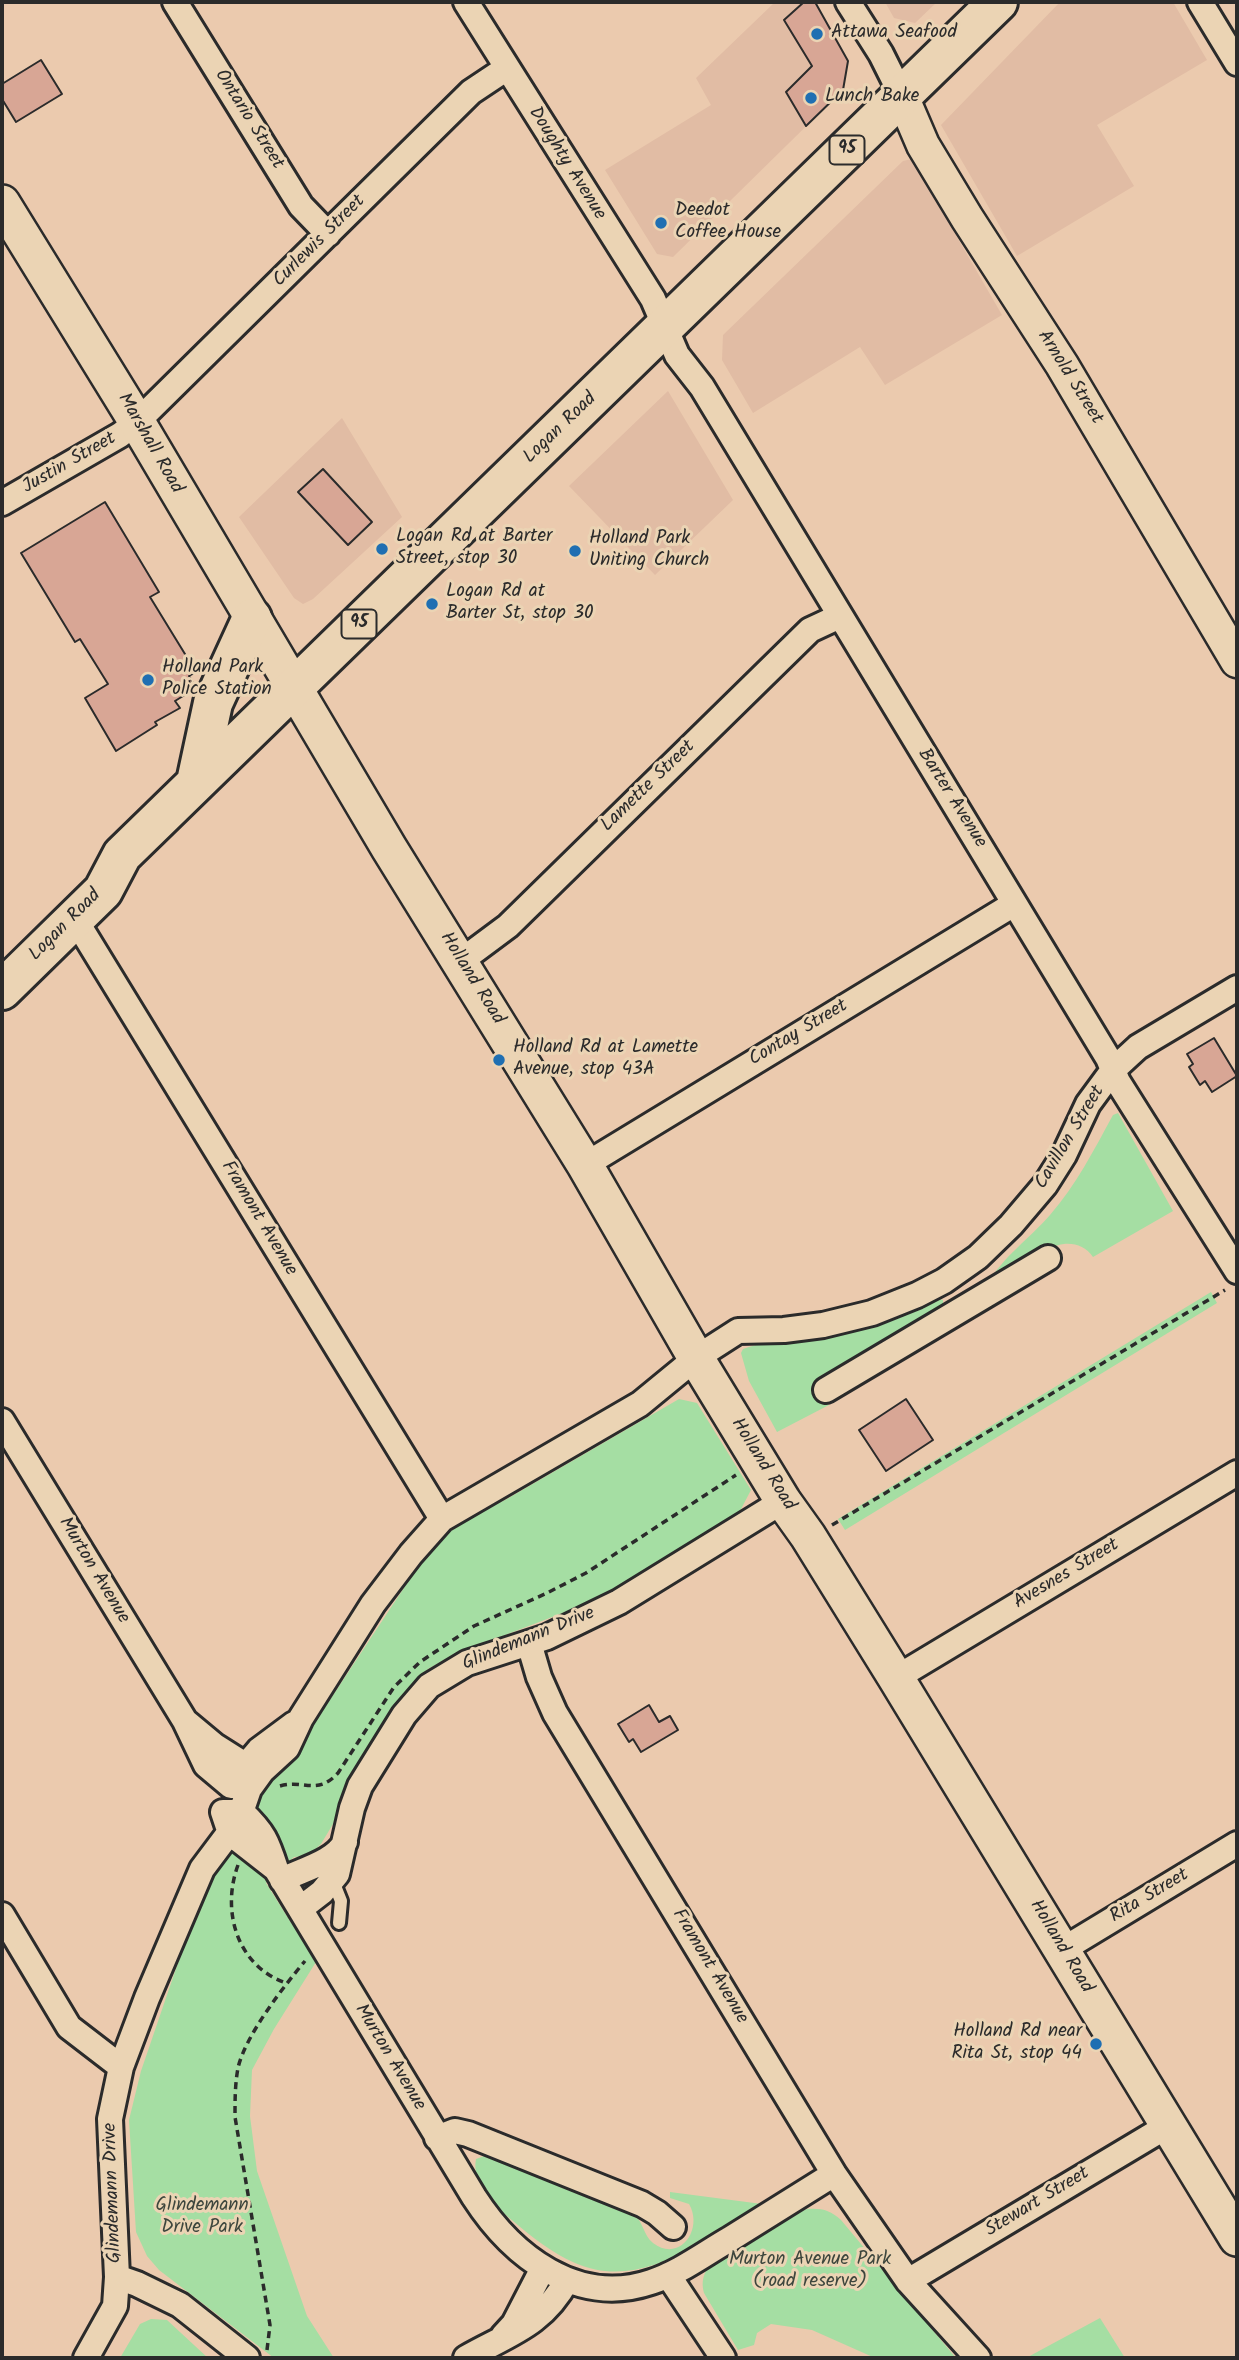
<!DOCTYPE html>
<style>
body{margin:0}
#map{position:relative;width:1239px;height:2360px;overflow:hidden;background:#ebcaae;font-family:Kalam,sans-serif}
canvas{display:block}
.frame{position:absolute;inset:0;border:4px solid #2b2b2b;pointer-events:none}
</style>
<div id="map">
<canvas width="1239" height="2360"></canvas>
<div class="frame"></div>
</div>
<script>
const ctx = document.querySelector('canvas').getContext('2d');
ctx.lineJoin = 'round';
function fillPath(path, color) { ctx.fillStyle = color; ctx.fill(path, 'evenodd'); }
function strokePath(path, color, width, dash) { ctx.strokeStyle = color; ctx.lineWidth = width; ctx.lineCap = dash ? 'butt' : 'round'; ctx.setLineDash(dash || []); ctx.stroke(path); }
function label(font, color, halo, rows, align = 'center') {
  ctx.font = font + ' Kalam,sans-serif'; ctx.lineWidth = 6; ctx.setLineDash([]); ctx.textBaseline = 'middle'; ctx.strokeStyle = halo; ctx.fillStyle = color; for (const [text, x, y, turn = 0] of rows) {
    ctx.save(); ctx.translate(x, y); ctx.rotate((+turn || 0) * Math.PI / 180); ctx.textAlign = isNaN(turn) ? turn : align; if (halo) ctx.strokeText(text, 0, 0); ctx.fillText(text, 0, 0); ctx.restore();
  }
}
fillPath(new Path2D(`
 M775 2H811L848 61 843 90 673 257 657 254 605 170 711 105 696 78Z
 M885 2H937L915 23 894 18Z
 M1060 2H1173L1207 60 1097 125 1134 186 1017 256 941 125Z
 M912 159 1002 315 885 385 860 347 753 413 722 360 723 335 903 161Z
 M668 391 733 500 655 575 569 486Z
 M342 418 402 517 313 599 303 604 294 598 239 517Z`), '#e1bca4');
fillPath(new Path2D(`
 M1118 1113 1173 1211 1093 1257C1086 1247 1076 1243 1064 1244 1048 1245 1004 1274 988 1283 1003 1257 1030 1238 1050 1215 1076 1185 1094 1150 1113 1115Z
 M1211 1292 1217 1303 845 1530 838 1519Z
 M939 1299 943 1300V1307L816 1384 829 1405 777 1432 749 1381 741 1353 743 1349C775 1337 812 1342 846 1334 877 1325 909 1312 939 1299Z
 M679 1399 697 1403 751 1490 740 1511 614 1589 581 1606 453 1655 428 1669 409 1689 358 1765 347 1783 333 1824 321 1844 308 1856 294 1857 266 1883 316 1962 274 2029 252 2070 250 2116 257 2171 307 2316 334 2358H274L159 2270 147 2256 136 2232 129 2120 141 2071 208 1875 229 1855 258 1811 255 1798 300 1745 431 1547 467 1518 505 1500Z
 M487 2155 632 2212C643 2220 643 2235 653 2243 679 2263 704 2230 689 2204L670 2198V2192L762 2204C708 2237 643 2293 575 2263 552 2253 532 2237 513 2221 495 2207 471 2184 476 2159Z
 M807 2209C822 2208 830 2210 841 2220L956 2358H875L812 2330 771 2324 757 2333 754 2345 738 2350 704 2293C702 2286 702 2278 706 2271 715 2258 789 2216 807 2209Z
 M1100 2318 1125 2358H1026Z
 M151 2319 167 2320 208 2358H120L140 2324Z`), '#a5dea3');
const building = new Path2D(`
 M804 2H815L848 61 843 90 806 126 786 92 812 66 784 20Z
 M41 60 62 94 16 122 2 99V84Z
 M323 469 372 522 348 545 298 492Z
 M105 502 159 592 150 597 196 672 189 676 196 688 175 701 180 708 155 722 157 725 116 751 85 698 108 684 80 639 75 642 21 553Z
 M1214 1038 1237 1076 1212 1092 1205 1081 1200 1085 1189 1067 1193 1064 1187 1054Z
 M906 1399 933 1440 886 1471 859 1430Z
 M649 1705 659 1722 670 1716 678 1730 641 1752 633 1739 629 1742 618 1724Z`);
fillPath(building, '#d8a695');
strokePath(building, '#2b2b2b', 2);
const service = new Path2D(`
 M333 1881 341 1901 339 1923`);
const minor = new Path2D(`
 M175 2 301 206 328 234
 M466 2 653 299 677 355 702 387 1108 1058 1118 1082 1237 1271
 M848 2 881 54 902 96
 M1200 2 1237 63
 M2 503 120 435 137 422 471 92 507 68
 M75 919 442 1519
 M461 961 508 926 810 630 840 616
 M585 1165 1014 904
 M826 1390 1048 1258
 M2 1421 185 1721 206 1765 231 1786H251L245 1765 215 1746 185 1721
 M529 1643 539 1677 555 1713 834 2174 908 2281 978 2358
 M896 1678 1237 1473
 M236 1777 259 1750 294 1724
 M276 1869 230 1833 223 1812H242C264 1833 267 1841 276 1869L474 2197C512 2256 577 2307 651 2282 679 2273 704 2254 730 2239 765 2217 799 2196 834 2174
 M282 1880C301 1870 335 1862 345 1842
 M300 1909 322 1892 337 1874 352 1808 360 1786 404 1715 429 1686 467 1663 547 1637 619 1602 783 1501
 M2 1915 69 2027 121 2067
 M1062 1950 1237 1844
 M437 2138 455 2131 468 2134 642 2204 657 2213 673 2227
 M668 2275 723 2358
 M117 2277 137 2284 180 2305 247 2358
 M908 2281 1169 2125
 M503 2336 514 2324 543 2268
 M86 2358 115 2306 117 2277 110 2119 121 2067 147 1998 202 1869 238 1821 249 1789 262 1771 287 1748 301 1718 373 1604 411 1554 442 1519 640 1404 696 1358 738 1331 784 1330 823 1325 872 1313 917 1295 944 1281 978 1257 1011 1225 1045 1185 1064 1155 1088 1104 1113 1070 1138 1047 1237 988
 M466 2358C508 2334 542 2326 567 2280`);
const tertiary = new Path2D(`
 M902 96 923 145 967 218 1062 365 1237 661`);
const secondary = new Path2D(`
 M2 203 137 422 389 848 585 1165 696 1358 783 1501 808 1536 896 1678 1237 2238`);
const primary = new Path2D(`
 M196 782 213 703 252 618
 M2 990 103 891 122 855 998 2`);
strokePath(service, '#2b2b2b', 18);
strokePath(minor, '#2b2b2b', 30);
strokePath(tertiary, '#2b2b2b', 37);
strokePath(secondary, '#2b2b2b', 40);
strokePath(primary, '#2b2b2b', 44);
strokePath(new Path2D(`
 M832 1525 1225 1290
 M280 1786C304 1779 317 1796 338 1773L394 1687 420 1662 474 1626 547 1593 586 1573 736 1475
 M238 1865C221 1911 237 1966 286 1983
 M267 2350 270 2325 235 2117C235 2100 235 2084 238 2068 245 2036 284 1986 305 1961`), '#2b2b2b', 3.5, [7, 5]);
strokePath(service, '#ebd4b4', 12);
strokePath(minor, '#ebd4b4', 24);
strokePath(tertiary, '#ebd4b4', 32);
strokePath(secondary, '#ebd4b4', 35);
strokePath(primary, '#ebd4b4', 38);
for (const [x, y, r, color] of [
 [817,34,7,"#1f6fb2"],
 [811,98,7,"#1f6fb2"],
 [661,223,7,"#1f6fb2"],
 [382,549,7,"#1f6fb2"],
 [575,551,7,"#1f6fb2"],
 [432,604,7,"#1f6fb2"],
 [148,680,7,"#1f6fb2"],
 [499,1060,7,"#1f6fb2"],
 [1096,2044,7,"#1f6fb2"]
]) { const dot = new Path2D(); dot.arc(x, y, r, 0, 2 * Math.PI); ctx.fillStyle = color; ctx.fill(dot); strokePath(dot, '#ebd4b4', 2.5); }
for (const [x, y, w] of [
 [847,150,35],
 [359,624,35]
]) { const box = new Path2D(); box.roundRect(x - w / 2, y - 14.5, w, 29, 5); ctx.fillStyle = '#ebd4b4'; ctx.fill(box); strokePath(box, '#2b2b2b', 2); }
label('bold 18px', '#2b2b2b', null, [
 ["95",847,150],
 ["95",359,624]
]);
label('19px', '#2b2b2b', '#ebd4b4', [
 ["Attawa Seafood",831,34],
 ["Lunch Bake",825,98],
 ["Deedot",675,212],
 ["Coffee House",675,234],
 ["Logan Rd at Barter",396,538],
 ["Street, stop 30",396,560],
 ["Holland Park",589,540],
 ["Uniting Church",589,562],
 ["Logan Rd at",446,593],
 ["Barter St, stop 30",446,615],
 ["Holland Park",162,669],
 ["Police Station",162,691],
 ["Holland Rd at Lamette",513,1049],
 ["Avenue, stop 43A",513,1071],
 ["Holland Rd near",1082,2033,"right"],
 ["Rita St, stop 44",1082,2055,"right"]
], 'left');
label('19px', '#2b2b2b', '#ebd4b4', [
 ["Ontario Street",248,120,58],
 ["Doughty Avenue",566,164,58],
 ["Curlewis Street",320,242,-45],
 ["Arnold Street",1069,378,58],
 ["Logan Road",561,429,-44],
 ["Marshall Road",149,444,60],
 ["Justin Street",70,464,-30],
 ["Lamette Street",649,787,-44],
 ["Barter Avenue",951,799,58],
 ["Logan Road",66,926,-45],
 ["Holland Road",471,979,58],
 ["Contay Street",799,1034,-31],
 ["Cavillon Street",1071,1138,-59],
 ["Framont Avenue",258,1219,59],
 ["Holland Road",762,1465,58],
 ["Murton Avenue",93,1571,59],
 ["Avesnes Street",1067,1575,-31],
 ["Glindemann Drive",529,1640,-22],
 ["Rita Street",1150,1897,-31],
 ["Holland Road",1060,1947,59],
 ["Framont Avenue",709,1967,59],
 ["Murton Avenue",389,2058,59],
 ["Glindemann Drive",114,2193,-92],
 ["Stewart Street",1038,2203,-31]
]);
label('19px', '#3d463d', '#ebd4b4', [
 ["Glindemann",202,2207],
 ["Drive Park",202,2229],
 ["Murton Avenue Park",810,2261],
 ["(road reserve)",810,2283]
]);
</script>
